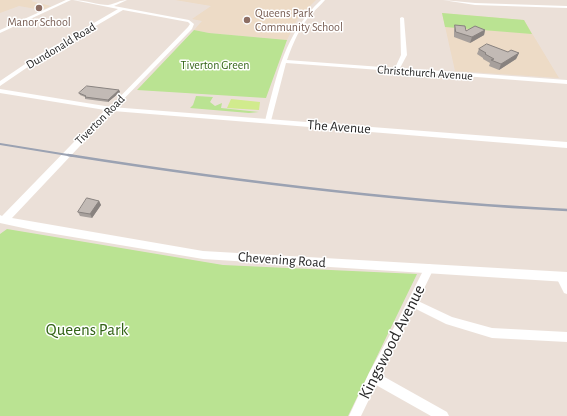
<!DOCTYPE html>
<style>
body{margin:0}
canvas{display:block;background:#ebe0d8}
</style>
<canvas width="567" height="416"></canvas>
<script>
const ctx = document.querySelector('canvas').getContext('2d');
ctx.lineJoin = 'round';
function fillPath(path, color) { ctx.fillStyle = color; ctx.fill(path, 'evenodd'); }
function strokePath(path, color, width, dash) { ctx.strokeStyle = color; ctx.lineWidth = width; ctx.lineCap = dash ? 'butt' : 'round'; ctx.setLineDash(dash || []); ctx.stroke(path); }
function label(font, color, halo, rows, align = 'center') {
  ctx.font = font + ' "Alegreya Sans",sans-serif'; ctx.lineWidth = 3; ctx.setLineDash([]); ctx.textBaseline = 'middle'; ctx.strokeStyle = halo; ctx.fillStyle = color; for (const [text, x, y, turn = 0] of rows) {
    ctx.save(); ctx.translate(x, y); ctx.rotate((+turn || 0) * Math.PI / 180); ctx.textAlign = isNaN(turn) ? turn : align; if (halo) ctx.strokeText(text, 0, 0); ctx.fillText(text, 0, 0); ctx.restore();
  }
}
fillPath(new Path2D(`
 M0 0H33L31 1 51 6 42 10 19 6 0 13Z
 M175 0H316L298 18 287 40 209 33 194 30 202 21 192 19 211 6Z
 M442 13 524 20 559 78 455 71Z`), '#eddbc6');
fillPath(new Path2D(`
 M442 13 524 20 532 34 445 27Z
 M194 30 209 33 287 40 266 98 137 90Z
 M196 96 213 97 210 102 215 106 222 103 221 108 259 112 249 113 190 108 193 105Z
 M7 229 223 265 417 274 348 416H0V234Z`), '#bae392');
fillPath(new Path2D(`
 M231 99 260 102 259 110 227 108Z`), '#d1eb8d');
fillPath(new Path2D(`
 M66 0H71L0 33V30Z
 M73 0C84 0 99 5 108 5 115 4 120 0 127 0L114 6 189 20 194 24 192 29 113 110H109L108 109 188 27 190 24 188 22 123 10 41 58 0 86V81L37 56 118 9Z
 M321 0H325C321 5 316 9 311 14 300 27 293 43 287 60L395 68 401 55 400 18 402 17 404 18 407 55 400 68 567 80V84L399 71 396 73 393 71 286 63 271 121 270 122H266L265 121C277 74 284 35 321 0Z
 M443 0 475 3 567 6V8L475 5Z
 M429 264 432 265 434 268 418 301 452 317 492 328 567 332V342L492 338 446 324 414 308 381 375 447 412 449 416H431L376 385 361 416H349L369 373 398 320 426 265Z
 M561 273 564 274 567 280V294L564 293 556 277 558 274Z`), '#fff');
fillPath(new Path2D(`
 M0 89 111 107 567 142V148L113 111 12 218 203 251 567 272V282L203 259 37 231 0 223V215L2 216 105 110 0 93Z`), '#fff');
strokePath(new Path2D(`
 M0 144 74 156`), '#9ba2b2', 2);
strokePath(new Path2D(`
 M68 155C233 181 400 202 567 210`), '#9ba2b2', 2.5);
fillPath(new Path2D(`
 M455 25 466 31 485 30 484 35 470 43 454 37V30Z
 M479 49 508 52 519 53 516 59 499 70 489 66 490 63 483 59V58L477 54Z
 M119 90 120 92 108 102 85 99V97L80 95 79 93Z
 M99 201 101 205 92 218 80 216 78 212Z`), '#a7a09c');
fillPath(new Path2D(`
 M485 30 484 35 470 43 472 37Z
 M519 53 516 59 499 70 501 64Z
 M119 90 120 92 108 102V100Z
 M99 201 101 205 92 218 90 214Z`), '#88827f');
const building = new Path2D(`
 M455 25 465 26 466 31 475 26 485 30 472 37 456 32Z
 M487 44 508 52 511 50 519 53 501 64 491 60 494 59 485 54 486 53 479 49Z
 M87 86 119 90 108 100 85 97 86 96 79 93Z
 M87 198 99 201 90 214 78 212Z`);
fillPath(building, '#c2bab5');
strokePath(building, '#88827f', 1);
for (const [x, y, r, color] of [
 [39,8,4,"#8d6e63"],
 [247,20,4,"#8d6e63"]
]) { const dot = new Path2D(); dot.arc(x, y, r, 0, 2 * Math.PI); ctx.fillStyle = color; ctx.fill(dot); strokePath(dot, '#fff', 1.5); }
label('12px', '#785e54', '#fff', [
 ["Queens Park",255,13],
 ["Community School",255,27],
 ["Manor School",39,22,"center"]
], 'left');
label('12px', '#272727', '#fff', [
 ["Dundonald Road",61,46,-31],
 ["Christchurch Avenue",425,73,4],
 ["Tiverton Road",100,120,-45]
]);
label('12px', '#336417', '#fff', [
 ["Tiverton Green",215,65]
]);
label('14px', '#272727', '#fff', [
 ["The Avenue",339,127,4],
 ["Chevening Road",282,260,4]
]);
label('17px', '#336417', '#fff', [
 ["Queens Park",87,330]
]);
label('17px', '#272727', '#fff', [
 ["Kingswood Avenue",392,342,-63]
]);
</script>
